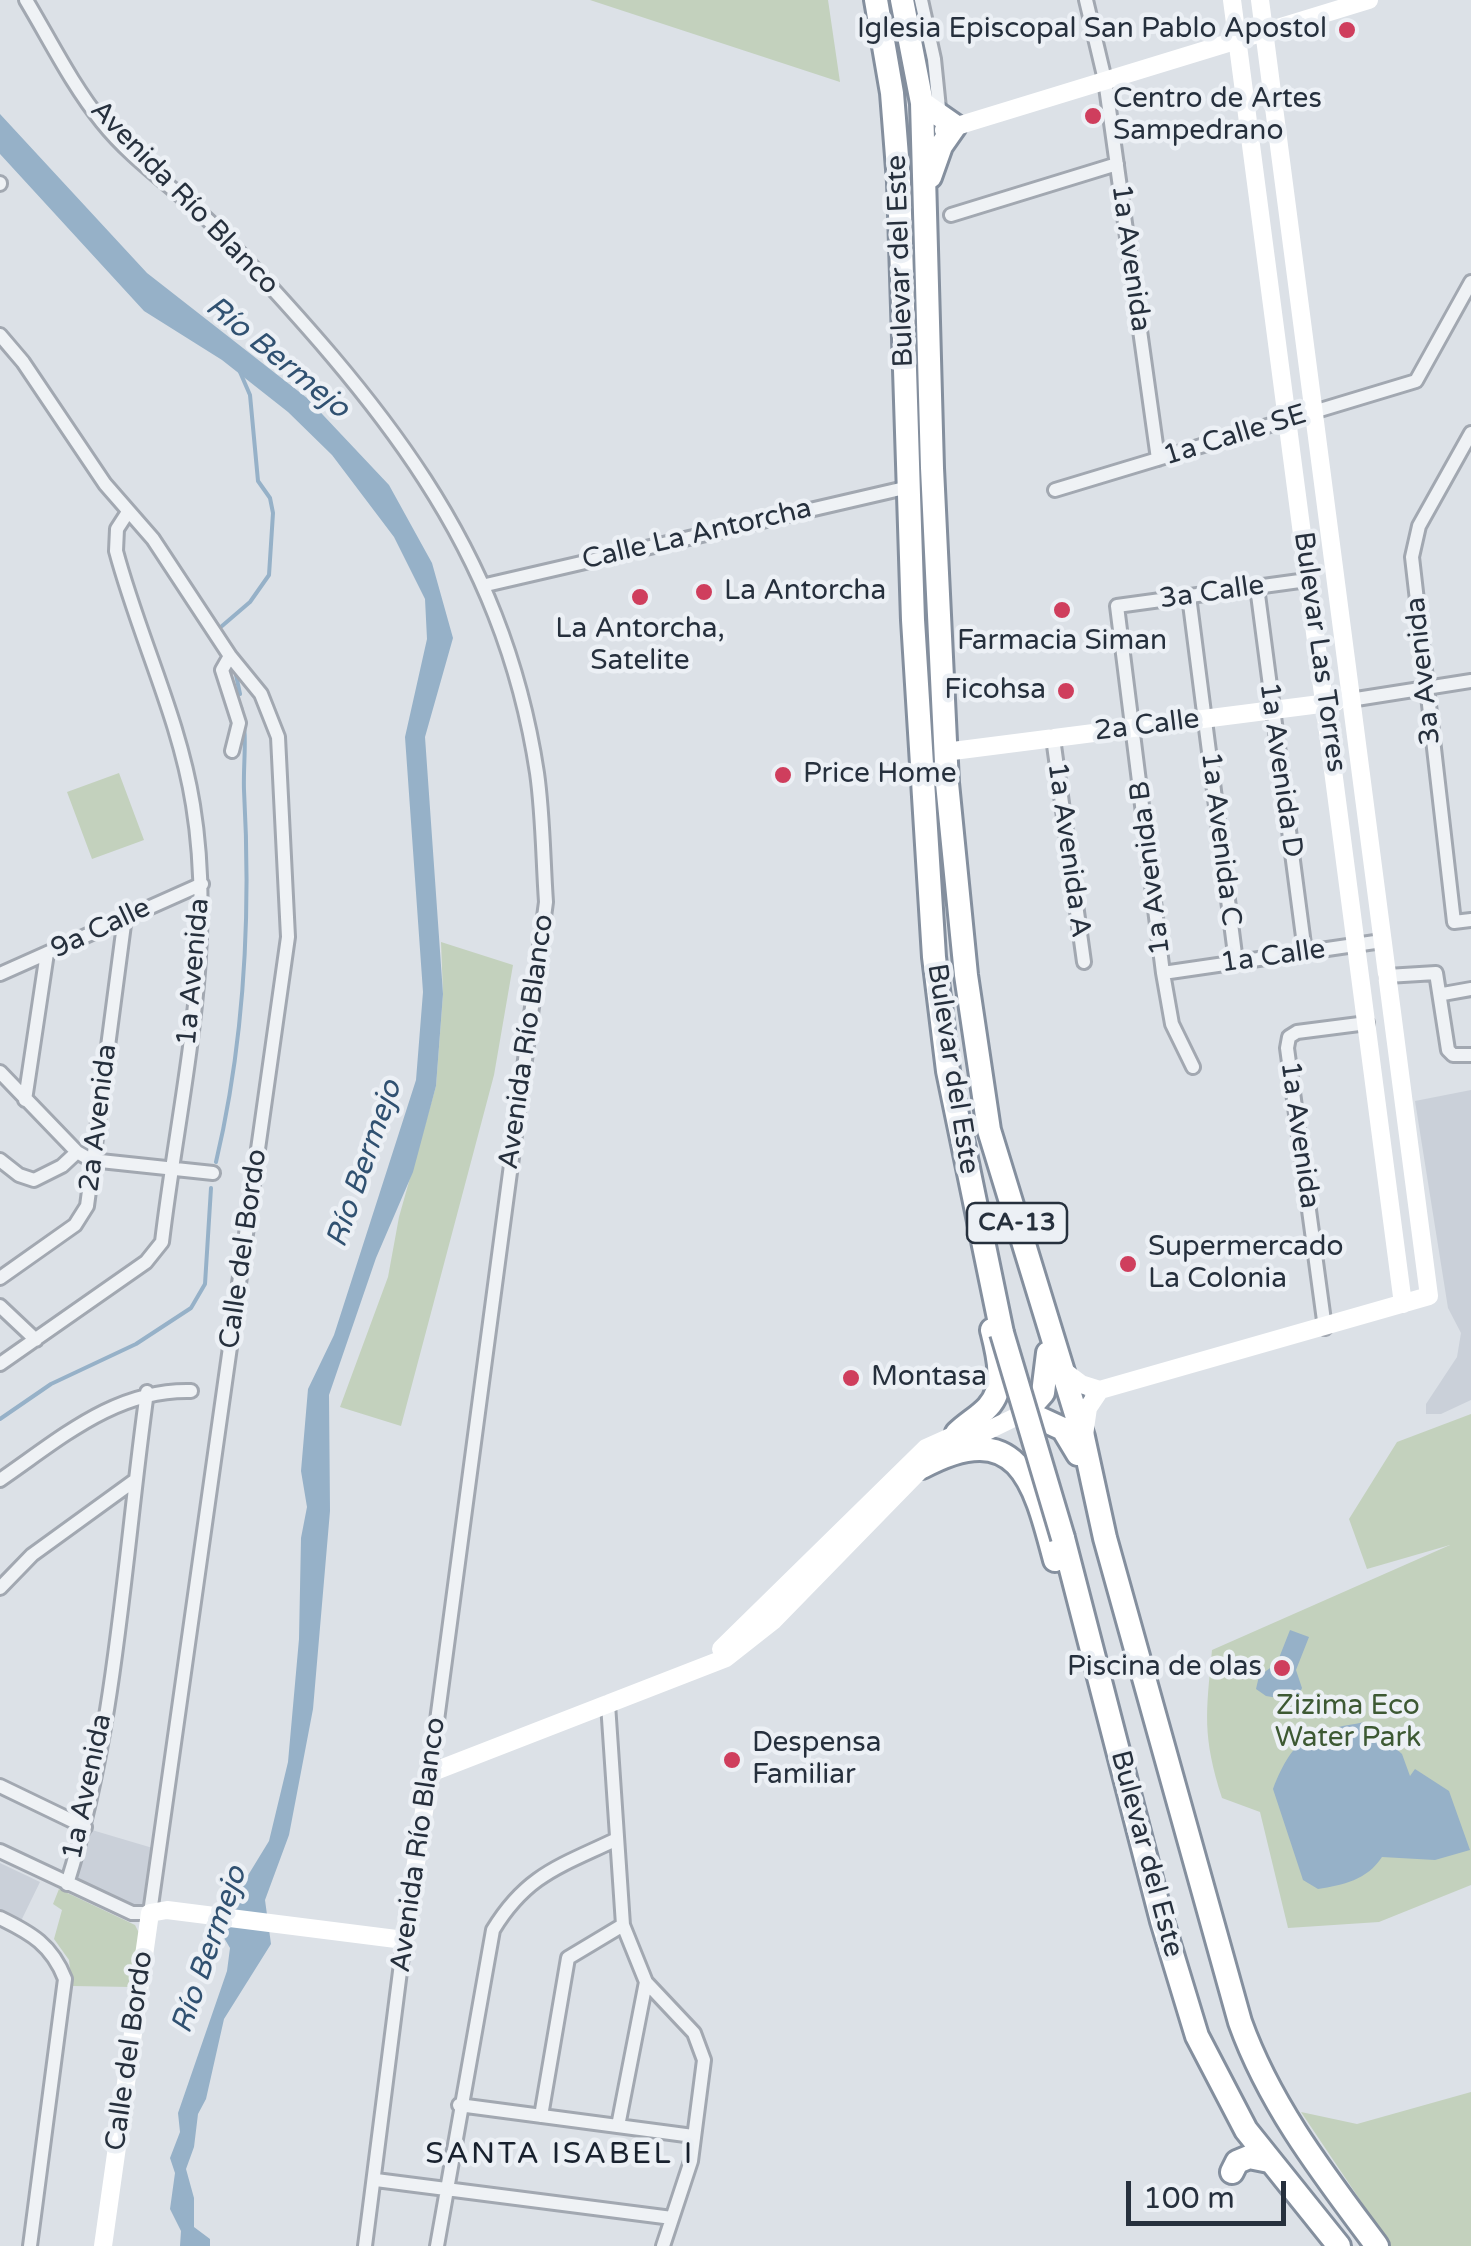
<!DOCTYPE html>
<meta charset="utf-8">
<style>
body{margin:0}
#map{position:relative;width:1471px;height:2246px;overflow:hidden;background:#dce1e7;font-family:"Varela Round",sans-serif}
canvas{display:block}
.scale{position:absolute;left:1126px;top:2181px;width:160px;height:45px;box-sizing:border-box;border:5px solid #26303d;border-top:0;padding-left:12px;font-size:30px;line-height:35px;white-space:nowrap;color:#26303d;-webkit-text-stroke:8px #ecf0f5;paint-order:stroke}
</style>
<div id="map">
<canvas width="1471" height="2246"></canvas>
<div class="scale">100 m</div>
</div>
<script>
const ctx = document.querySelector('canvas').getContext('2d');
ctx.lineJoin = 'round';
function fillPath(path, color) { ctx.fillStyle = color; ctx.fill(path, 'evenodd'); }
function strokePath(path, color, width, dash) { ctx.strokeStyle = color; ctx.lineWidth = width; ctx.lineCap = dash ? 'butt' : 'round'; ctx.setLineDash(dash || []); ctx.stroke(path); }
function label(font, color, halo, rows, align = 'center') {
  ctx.font = font + ' "Varela Round",sans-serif'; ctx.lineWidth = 9; ctx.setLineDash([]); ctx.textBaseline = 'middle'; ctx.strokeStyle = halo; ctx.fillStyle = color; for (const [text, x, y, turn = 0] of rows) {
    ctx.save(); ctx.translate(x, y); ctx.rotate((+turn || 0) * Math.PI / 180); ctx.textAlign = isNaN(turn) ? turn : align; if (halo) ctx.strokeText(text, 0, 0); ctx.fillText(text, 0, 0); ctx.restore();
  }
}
fillPath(new Path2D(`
 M1471 1090V1400L1441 1414H1426V1404L1457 1357 1461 1333 1448 1308 1415 1101Z
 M92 1830 156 1849 147 1905 133 1907 72 1881Z
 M0 1863 40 1882 21 1921 0 1911Z`), '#cad0d9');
fillPath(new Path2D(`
 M590 0H828L840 82 596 2Z
 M119 773 144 840 92 859 67 792Z
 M441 942 513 965 494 1075 401 1426 340 1407 388 1277 399 1217 436 1086 443 994Z
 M1471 1414V1885L1379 1922 1288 1928 1260 1812 1222 1798C1202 1735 1206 1714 1212 1650L1450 1545 1367 1569 1349 1519 1397 1442Z
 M59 1889 135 1925 139 1933 132 1987 72 1986 69 1960 54 1939 62 1910 53 1904Z
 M1471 2092V2246H1391L1301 2112 1357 2124Z`), '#c3d1bd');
fillPath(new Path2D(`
 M0 114 147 273 307 398 389 485 432 563 453 638 425 737 443 994 436 1086 413 1172 376 1258 329 1395 330 1511 313 1709 289 1835 265 1900 271 1944 224 2019 206 2099 198 2114 194 2147 186 2169 194 2198V2227L210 2239V2246H180L181 2231 170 2209 175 2173 170 2158 180 2132 178 2113 227 1971 230 1948 217 1926 269 1841 288 1762 299 1639 301 1538 307 1507 301 1471 308 1389 334 1335 416 1080 423 992 405 737 427 639 425 599 394 537 332 455 288 412 222 360 144 311 0 154Z
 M1290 1630 1309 1637 1296 1670 1302 1688 1296 1701 1266 1696 1256 1689 1259 1676 1277 1663Z
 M1366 1722 1402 1754 1410 1776 1415 1769 1449 1791 1470 1850 1435 1860 1382 1857C1367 1880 1343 1885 1318 1889L1303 1880 1273 1789C1294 1735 1311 1731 1366 1722Z`), '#96b1c8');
strokePath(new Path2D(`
 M222 626 250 602 269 575 273 513 270 498 258 481 250 395 240 372
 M235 670 240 694
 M216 1162C245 1039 251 916 244 790 243 762 248 736 241 707
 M0 1419 51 1384 136 1344 191 1308 205 1284 211 1188`), '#96b1c8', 4);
const street = new Path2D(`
 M26 0C50 40 72 85 102 122 136 165 186 195 223 235 377 400 502 542 537 773 543 815 543 859 546 902L430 1773
 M921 0 934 59 940 118
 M1086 0 1105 80 1158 459
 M0 184V183
 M951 215 1117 164
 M0 335 23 362 105 484 153 539 230 656 261 694 278 737 288 937 150 1913H132L0 1851
 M1471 433 1419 526 1412 557 1454 922 1471 920
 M1055 490 1416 381 1471 282
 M486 585 909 487
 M1257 587 1305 952
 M1189 596 1236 962
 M230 656 222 670 239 723 232 751
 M1350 700 1471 681
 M1053 738 1084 962
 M1163 973 1382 941
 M0 974 202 884
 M1387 976 1436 973 1448 1050 1453 1055H1471
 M1443 994 1471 989
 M1193 1067 1172 1024 1163 973 1117 606 1307 580
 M0 1072 77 1152 91 1160 213 1173
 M25 1100 47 953
 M0 1160 19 1175 34 1180 62 1166 77 1152
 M0 1278 75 1225 87 1206 125 917
 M0 1306 36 1340
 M1325 1328 1287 1048 1289 1037 1297 1032 1367 1023
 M0 1364 146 1262 162 1242C179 1097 217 951 193 805 179 717 139 637 116 551L117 529 128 512
 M0 1480C60 1439 115 1389 191 1391
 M0 1588 32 1555 134 1481
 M608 1704 623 1925 646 1982 694 2033 704 2060 691 2161 663 2246
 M0 1786 85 1827
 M67 1884C117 1726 124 1556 147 1392
 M0 1918C31 1933 52 1945 65 1979L30 2246
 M459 2105 693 2136
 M541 2116 568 1958 623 1925
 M618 2126 646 1982
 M376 2180 672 2218
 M365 2246 404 1940
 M437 2246 493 1930C527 1874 561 1866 617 1839`);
const highway = new Path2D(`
 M876 0 892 93 899 182 913 620 934 957 948 1071 1002 1333
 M902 0 922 103 932 468 947 783 966 975 989 1130 1083 1437 1105 1538 1240 2022C1270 2106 1324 2175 1377 2246
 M922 103 955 126 941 146 930 177
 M1026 1412 1043 1393 1048 1353
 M1026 1412 1063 1429 1078 1454
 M957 1433C967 1423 979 1417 988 1407 1007 1387 998 1354 992 1330
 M922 1467C1019 1415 1035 1484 1055 1560
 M1063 1538 1162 1921 1197 2036 1246 2130 1339 2246
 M1232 2172 1237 2162 1249 2157 1269 2161`);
strokePath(street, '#a2a8b1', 18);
strokePath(highway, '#848f9e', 28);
strokePath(street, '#eff2f5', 12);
strokePath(new Path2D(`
 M1232 0 1403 1304
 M944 130 1369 0
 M945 752 1336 702
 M1061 1369 1081 1384 1100 1390 1429 1296 1260 0
 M1084 1435 1088 1408 1100 1390
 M952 1448 1026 1412
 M721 1649 926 1448 964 1431
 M103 2246 150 1913 167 1910 404 1940 430 1773 726 1658 773 1621 929 1461`), '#fff', 18);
strokePath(highway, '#fff', 22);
const highwayBridge = new Path2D(`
 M1002 1333 1063 1538`);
strokePath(highwayBridge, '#848f9e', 28, []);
strokePath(highwayBridge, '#fff', 22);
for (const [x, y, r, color] of [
 [1347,30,10,"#cf3e5d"],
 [1093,116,10,"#cf3e5d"],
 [704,592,10,"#cf3e5d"],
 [640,597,10,"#cf3e5d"],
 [1062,610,10,"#cf3e5d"],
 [1066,691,10,"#cf3e5d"],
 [783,775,10,"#cf3e5d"],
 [1128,1264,10,"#cf3e5d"],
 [851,1378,10,"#cf3e5d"],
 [1282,1668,10,"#cf3e5d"],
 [732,1760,10,"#cf3e5d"]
]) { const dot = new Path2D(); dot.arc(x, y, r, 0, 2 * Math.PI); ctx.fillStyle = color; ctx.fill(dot); strokePath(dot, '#ecf0f5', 4); }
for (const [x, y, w] of [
 [1017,1223,100]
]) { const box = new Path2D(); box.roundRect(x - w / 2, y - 20, w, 40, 8); ctx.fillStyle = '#ecf0f5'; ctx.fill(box); strokePath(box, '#26303d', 2.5); }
label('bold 25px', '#26303d', null, [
 ["CA-13",1017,1223]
]);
label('28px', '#26303d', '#ecf0f5', [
 ["Iglesia Episcopal San Pablo Apostol",1327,30,"right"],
 ["Centro de Artes",1113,100],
 ["Sampedrano",1113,132],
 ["La Antorcha",724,592],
 ["La Antorcha,",640,630,"center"],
 ["Satelite",640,662,"center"],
 ["Farmacia Siman",1062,642,"center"],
 ["Ficohsa",1046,691,"right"],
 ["Price Home",803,775],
 ["Supermercado",1148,1248],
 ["La Colonia",1148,1280],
 ["Montasa",871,1378],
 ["Piscina de olas",1262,1668,"right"],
 ["Despensa",752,1744],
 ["Familiar",752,1776]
], 'left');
label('28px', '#26303d', '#ecf0f5', [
 ["Avenida Río Blanco",184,198,46],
 ["1a Avenida",1130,258,82],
 ["Bulevar del Este",901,261,-92],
 ["1a Calle SE",1235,436,-17],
 ["Calle La Antorcha",697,535,-13],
 ["3a Calle",1212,593,-8],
 ["Bulevar Las Torres",1319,652,82],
 ["3a Avenida",1424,671,-96],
 ["2a Calle",1147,726,-7],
 ["1a Avenida D",1280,770,82],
 ["1a Avenida C",1220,839,83],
 ["1a Avenida A",1068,850,82],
 ["1a Avenida B",1151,868,-97],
 ["9a Calle",101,929,-25],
 ["1a Calle",1273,957,-8],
 ["1a Avenida",194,972,-85],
 ["Avenida Río Blanco",527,1042,-82],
 ["Bulevar del Este",952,1069,81],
 ["2a Avenida",99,1118,-83],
 ["1a Avenida",1299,1135,82],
 ["Calle del Bordo",244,1249,-82],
 ["1a Avenida",88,1787,-78],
 ["Avenida Río Blanco",419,1845,-82],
 ["Bulevar del Este",1146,1854,75],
 ["Calle del Bordo",130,2051,-82]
]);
label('28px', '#3d5933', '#ecf0f5', [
 ["Zizima Eco",1348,1707],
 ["Water Park",1348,1739]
]);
label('italic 30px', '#305171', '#ecf0f5', [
 ["Río Bermejo",277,358,39],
 ["Río Bermejo",365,1164,-71],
 ["Río Bermejo",210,1950,-71]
]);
ctx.letterSpacing = '2.5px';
label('30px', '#18212e', '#ecf0f5', [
 ["SANTA ISABEL I",560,2155]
]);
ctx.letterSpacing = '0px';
</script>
